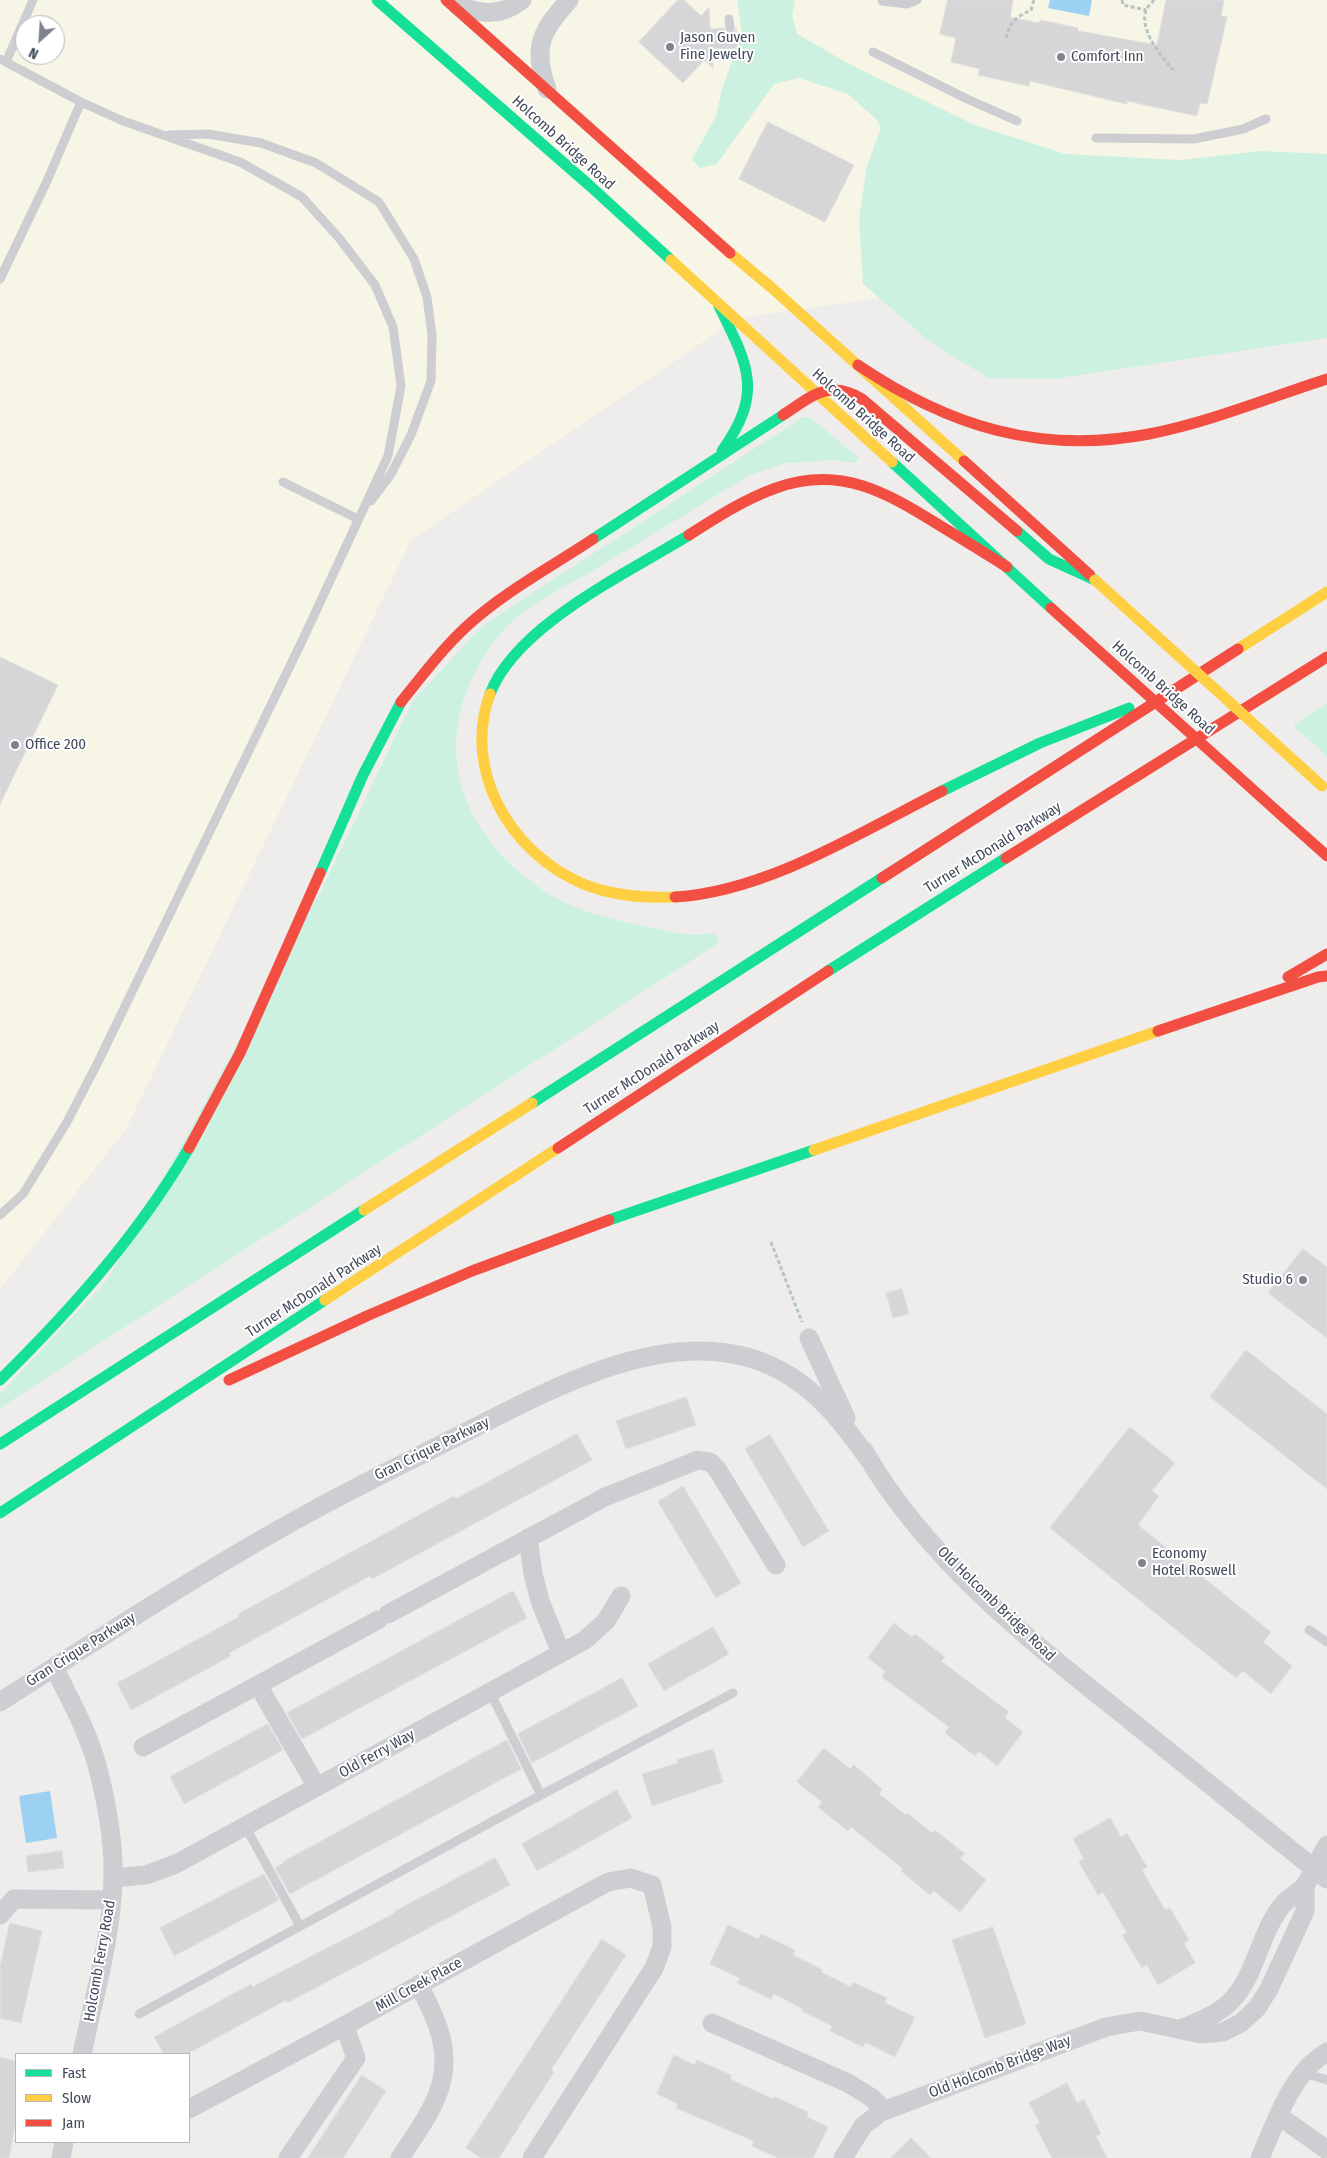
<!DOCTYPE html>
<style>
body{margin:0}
#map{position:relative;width:1327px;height:2158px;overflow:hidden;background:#eeedec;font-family:"Fira Sans Condensed",sans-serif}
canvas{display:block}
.legend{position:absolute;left:15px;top:2053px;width:175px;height:90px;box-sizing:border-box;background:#fff;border:1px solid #b3b7bd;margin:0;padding:6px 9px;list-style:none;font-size:15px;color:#424a5b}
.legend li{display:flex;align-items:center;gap:10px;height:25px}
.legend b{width:25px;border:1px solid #b3b7bd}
.north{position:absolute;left:15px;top:15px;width:50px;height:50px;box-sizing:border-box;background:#fff;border:1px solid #b3b7bd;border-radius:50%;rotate:206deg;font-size:14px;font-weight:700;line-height:20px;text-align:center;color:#424a5b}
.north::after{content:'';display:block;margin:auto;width:18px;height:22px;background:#7e838e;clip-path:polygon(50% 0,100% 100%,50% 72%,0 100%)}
</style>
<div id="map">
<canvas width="1327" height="2158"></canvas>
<ul class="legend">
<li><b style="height:6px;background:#16e098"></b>Fast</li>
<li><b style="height:6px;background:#ffcf43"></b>Slow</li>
<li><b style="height:6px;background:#f24e42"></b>Jam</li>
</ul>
<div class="north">N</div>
</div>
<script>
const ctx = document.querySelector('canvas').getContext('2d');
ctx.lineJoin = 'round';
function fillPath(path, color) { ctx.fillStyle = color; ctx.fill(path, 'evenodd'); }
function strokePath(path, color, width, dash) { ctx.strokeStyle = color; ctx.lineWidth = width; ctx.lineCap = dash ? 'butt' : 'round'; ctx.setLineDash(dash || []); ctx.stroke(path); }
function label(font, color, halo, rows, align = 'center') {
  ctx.font = font + ' "Fira Sans Condensed",sans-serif'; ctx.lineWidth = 4; ctx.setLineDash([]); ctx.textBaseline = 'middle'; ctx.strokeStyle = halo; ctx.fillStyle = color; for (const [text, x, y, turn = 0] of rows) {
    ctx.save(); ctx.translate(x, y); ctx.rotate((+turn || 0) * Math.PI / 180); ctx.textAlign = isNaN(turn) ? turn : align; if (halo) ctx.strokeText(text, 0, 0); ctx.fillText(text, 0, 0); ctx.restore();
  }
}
fillPath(new Path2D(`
 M0 0H1327V235L738 318 411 540 126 1129 0 1289ZM25 25H55V55H25Z`), '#f7f5e5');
fillPath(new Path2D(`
 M737 0H795L792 16 797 34 853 66 975 125 1065 154 1181 160 1260 151 1327 154V338L1053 379 988 378 929 341 863 284 859 218 867 166 881 128 876 119 848 94 799 78 774 84 717 164 700 168 692 160 716 116 722 89 742 34Z
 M803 417H810L859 458 854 463 833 460 786 463 750 475C698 507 646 538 594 570 566 586 521 609 501 633 425 726 449 828 546 892 572 909 604 917 633 924 659 929 687 938 714 933L720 942 0 1408V1394L108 1279 322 889 412 702 482 626Z
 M1327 703V757L1293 725Z`), '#cdf1e1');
fillPath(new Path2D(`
 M1050 0H1092L1089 16 1048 8Z
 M50 1791 57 1838 26 1843 19 1796Z`), '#9dd1f3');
const building = new Path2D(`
 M678 0H684L701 16 709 7 710 29 724 28 725 32 730 34 734 33 736 28 737 48 712 49 713 68 704 60 683 83 639 42Z
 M948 0H1013L1010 17 1039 23 1040 20 1078 28V31L1157 45 1166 0H1224L1221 16 1227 17 1207 104 1200 103 1197 116 1127 101V104L1030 81 1029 86 978 75 980 69 951 62 956 38 940 34Z
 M768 122 854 165 825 222 739 179Z
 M0 657 58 685 0 804Z
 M1303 1249 1327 1267V1338L1268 1293Z
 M902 1289 909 1314 893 1318 886 1293Z
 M1246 1350 1327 1414V1489L1210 1397Z
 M686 1397 696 1425 626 1449 616 1421Z
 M1130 1427 1175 1463 1152 1491 1159 1496 1138 1525 1271 1632 1263 1642 1292 1666 1271 1694 1243 1671 1236 1678 1050 1528Z
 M577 1434 592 1460 372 1579 370 1576 229 1653 231 1656 131 1710 117 1683 239 1617 238 1614 454 1496 455 1499Z
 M770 1435 829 1531 803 1547 745 1449Z
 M683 1486 741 1583 716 1598 658 1502Z
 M513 1591 527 1618 302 1739 287 1713Z
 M894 1623 912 1637 915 1634 945 1657 941 1661 1009 1712 1005 1718 1023 1732 997 1766 979 1751 975 1756 945 1733 949 1727 882 1677 885 1671 868 1658Z
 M713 1627 729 1654 664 1691 648 1664Z
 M622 1678 638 1706 532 1763 518 1734Z
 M268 1724 283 1750 184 1804 170 1777Z
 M507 1740 521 1769 290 1894 275 1868 284 1863 283 1862Z
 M824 1748 850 1769 854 1765 882 1789 879 1794 906 1815 907 1813 932 1833 935 1830 965 1854 960 1858 986 1880 960 1912 934 1891 930 1895 901 1871 903 1869 851 1827 848 1831 818 1807 822 1802 797 1782Z
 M713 1749 723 1782 652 1806 642 1774 678 1763 677 1760Z
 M617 1790 632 1818 537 1871 522 1844Z
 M1110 1818 1121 1837 1127 1833 1147 1867 1142 1870 1165 1910 1170 1908 1189 1940 1184 1943 1195 1963 1158 1985 1147 1965 1142 1968 1122 1935 1127 1933 1103 1892 1098 1895 1079 1862 1084 1859 1073 1839Z
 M62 1851 64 1868 28 1872 26 1856Z
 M495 1858 510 1885 287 2003 286 2000 187 2054H164L154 2037 251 1984 252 1987 395 1913 394 1912Z
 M264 1874 279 1900 174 1956 160 1928Z
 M10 1923 42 1931 21 2023 0 2018V1967Z
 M728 1925 758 1939 761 1934 795 1950 793 1955 823 1970 821 1972 851 1987 853 1982 887 1998 885 2003 915 2017 895 2057 865 2042 863 2047 830 2031 832 2026 802 2011 803 2009 774 1994 771 1999 737 1983 740 1978 710 1964Z
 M993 1927 1026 2024 985 2038 952 1940Z
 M602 1939 626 1955 551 2070 554 2072 499 2158H481L466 2148Z
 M674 2055 695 2065 697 2060 731 2075 730 2079 773 2099 775 2097 808 2112 807 2117 828 2127 813 2158H778L752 2146 754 2141 676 2108 678 2104 657 2094Z
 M0 2057 16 2061V2119L9 2158H0Z
 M362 2075 386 2091 343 2158H308Z
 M1067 2083 1077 2103 1084 2099 1101 2134 1096 2136 1107 2158H1052L1035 2125 1040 2123 1029 2103Z
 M911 2138 931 2158H891Z`);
fillPath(building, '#d6d6d8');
strokePath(building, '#dfdedf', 1);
strokePath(new Path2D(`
 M1122 0 1123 5 1146 10
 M1154 0C1152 3 1147 7 1146 10 1139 31 1161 55 1173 70
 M1006 38C1010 22 1016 17 1031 10L1034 0
 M771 1242 802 1322`), '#b6c4c2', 3, [4, 2.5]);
strokePath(new Path2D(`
 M882 1 907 4 917 0
 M729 19 730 28
 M873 52 967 99 1017 121
 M0 59 81 102 123 121 240 162 302 197 339 238 375 285 393 327 401 386 388 456 303 639 98 1062 67 1122 23 1194 0 1215
 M6 62 33 0
 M169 135 208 134 261 143 316 163 379 202 414 259 427 297 432 335 431 381 411 435 391 474 371 501
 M1096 138 1194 139 1243 129 1266 119
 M0 279 47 181 81 102
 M283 482 358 519
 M1309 1630 1327 1642
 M490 1692 541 1795
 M245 1826 300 1926
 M139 2014 541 1795 733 1693
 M1303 2073 1327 2080`), '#cdced2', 9);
strokePath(new Path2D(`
 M458 6C483 14 500 17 522 0
 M547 89C532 47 541 32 569 0
 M809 1338 846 1418
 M864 1451C927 1560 1029 1640 1126 1717 1193 1771 1260 1825 1327 1879
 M528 1538 533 1574 540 1601 561 1653
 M388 1614 605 1497 698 1460 710 1462 717 1469 776 1565
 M54 1667C70 1700 89 1733 98 1769 107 1804 114 1841 113 1878 112 1937 94 1996 82 2054
 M258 1685 317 1787
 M0 1702C103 1636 206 1569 314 1510 358 1486 403 1464 448 1441 529 1401 633 1339 727 1353 796 1363 832 1408 870 1461
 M143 1747 378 1620
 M113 1878 146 1875 176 1864 585 1640 606 1621 621 1596
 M0 1915 14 1899 111 1900
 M712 2023 848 2083 872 2098 885 2111
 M1180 2029C1199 2022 1219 2014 1233 1999 1257 1972 1261 1929 1284 1903 1291 1897 1298 1892 1305 1886
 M189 2109C329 2035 468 1958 608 1882L631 1878 652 1885 662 1927V1947L654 1968 532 2158
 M1279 2116 1327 2150
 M61 2158 64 2142
 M288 2158 356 2058 345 2027
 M400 2158C428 2115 457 2081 438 2027 433 2012 425 1998 419 1984
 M843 2158 863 2126 881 2112 1106 2027 1140 2021 1201 2034 1223 2032 1241 2023 1257 2008 1269 1989 1305 1911V1886L1327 1845
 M1260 2158C1276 2122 1291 2073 1327 2052`), '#cdced2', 19);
strokePath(new Path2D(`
 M377 0 589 185 671 260
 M719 306C748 365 764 392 722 451
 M892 462 1051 608
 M1017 531 1049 559 1095 580
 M593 539 783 415
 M490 694C516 625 628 573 689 535
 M942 791 1040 743 1129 708
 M320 873 363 775 401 702
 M828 971 1006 858
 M532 1103 882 878
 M609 1220 814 1150
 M0 1380C71 1310 138 1235 189 1148
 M0 1444 364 1210
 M0 1513 325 1300`), '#16e098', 11);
strokePath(new Path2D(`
 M730 253 772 288 964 461
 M671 260 892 462
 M1238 649 1327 592
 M490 694C462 770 510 852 581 883 611 896 643 898 675 897
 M814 1150 1158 1031
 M364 1210 532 1103
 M325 1300 558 1148`), '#ffcf43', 11);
strokePath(new Path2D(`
 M446 0 730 253
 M858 365C948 426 1040 455 1149 434 1210 422 1268 398 1327 379
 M783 415C812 396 829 379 862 399L1017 531
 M964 461 1090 575
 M689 535C717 517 745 499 776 488 840 465 886 492 939 525 962 539 985 553 1007 567
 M401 702C422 676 442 649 467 626 504 592 551 567 593 539
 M1280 814 1327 856
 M1006 858 1327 657
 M882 878 1238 649
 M675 897C766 892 861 832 942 791
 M1288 977 1327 954
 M1158 1031 1318 977 1327 976
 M189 1148 240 1053 320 873
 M558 1148 828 971
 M229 1380 369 1315 472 1271 609 1220`), '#f24e42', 11);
strokePath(new Path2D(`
 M1095 580 1322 786`), '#ffcf43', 11);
strokePath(new Path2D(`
 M1051 608 1280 814`), '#f24e42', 11);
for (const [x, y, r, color] of [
 [670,47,5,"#7e838e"],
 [1061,57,5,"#7e838e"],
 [15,745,5,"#7e838e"],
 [1303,1280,5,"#7e838e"],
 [1142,1563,5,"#7e838e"]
]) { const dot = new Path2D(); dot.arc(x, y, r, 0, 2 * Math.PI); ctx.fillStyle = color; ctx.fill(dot); strokePath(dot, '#fff', 2); }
label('15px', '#424a5b', '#fff', [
 ["Jason Guven",680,38],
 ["Fine Jewelry",680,55],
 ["Comfort Inn",1071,57],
 ["Office 200",25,745],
 ["Studio 6",1293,1280,"right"],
 ["Economy",1152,1554],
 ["Hotel Roswell",1152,1571]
], 'left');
label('15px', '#424a5b', '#fff', [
 ["Holcomb Bridge Road",563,143,42],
 ["Holcomb Bridge Road",863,416,42],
 ["Holcomb Bridge Road",1163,688,42],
 ["Turner McDonald Parkway",993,848,-32],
 ["Turner McDonald Parkway",652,1068,-33],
 ["Turner McDonald Parkway",314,1291,-33],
 ["Gran Crique Parkway",432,1449,-26],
 ["Old Holcomb Bridge Road",996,1604,44],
 ["Gran Crique Parkway",81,1650,-32],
 ["Old Ferry Way",377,1754,-29],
 ["Holcomb Ferry Road",100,1961,-80],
 ["Mill Creek Place",419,1985,-29],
 ["Old Holcomb Bridge Way",1000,2067,-21]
]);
</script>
